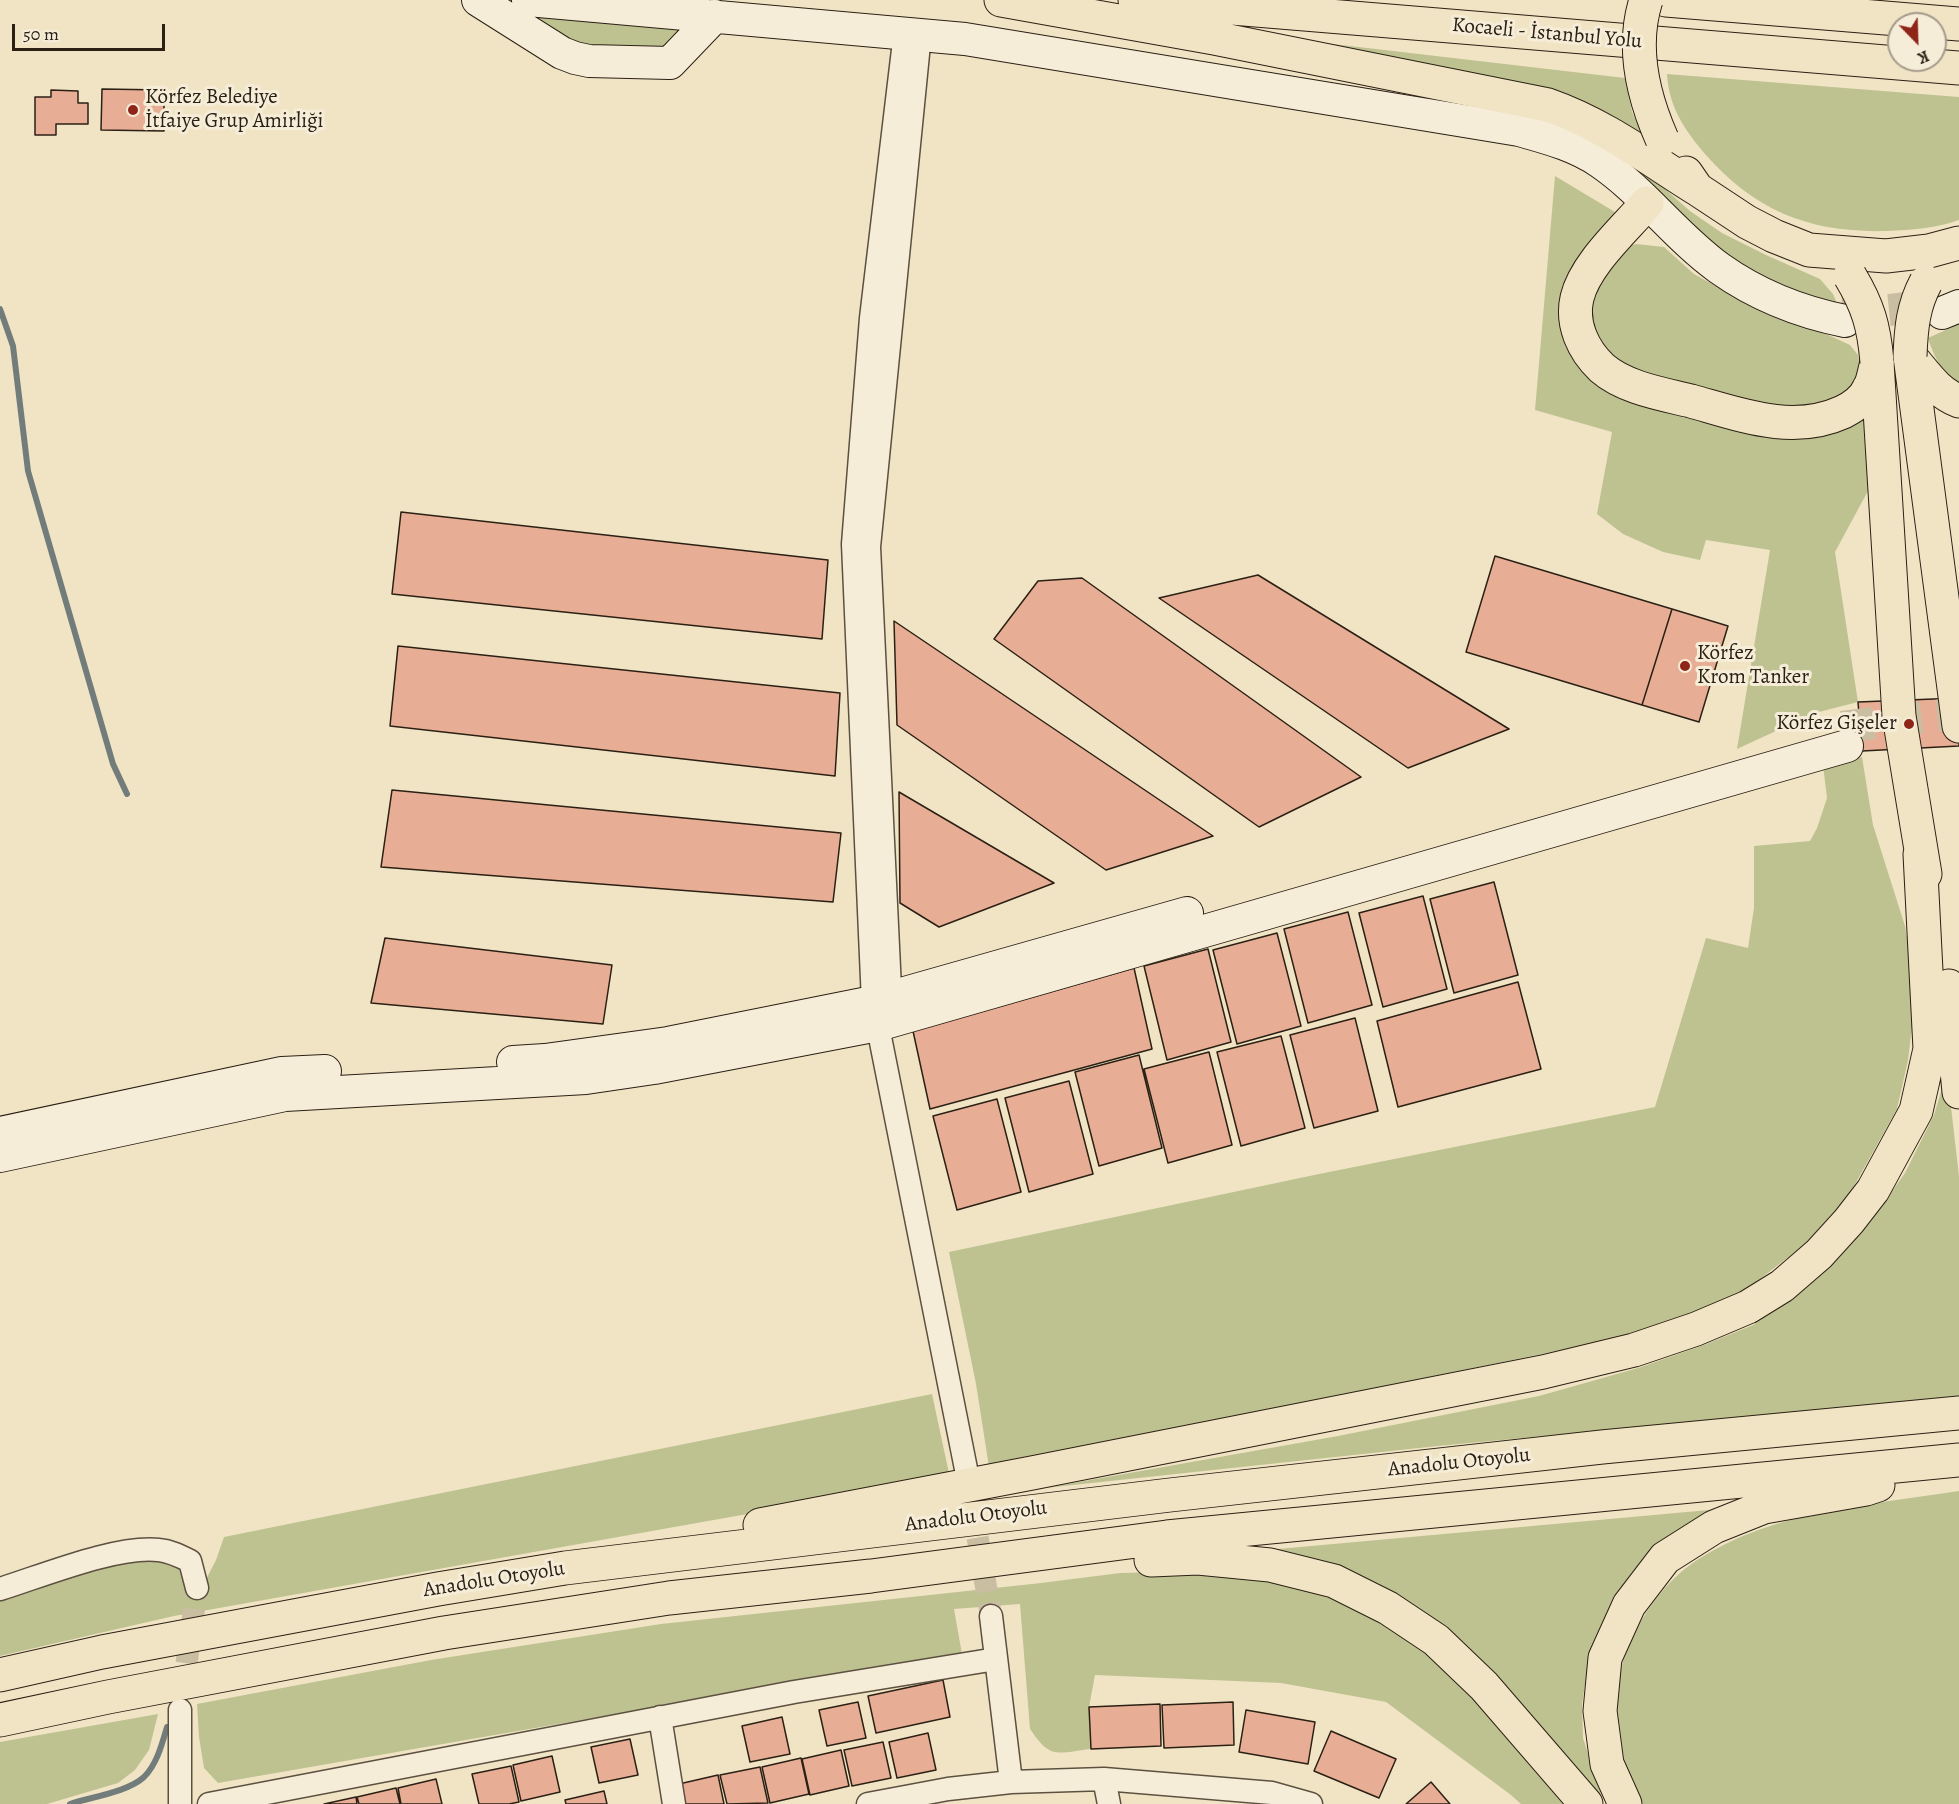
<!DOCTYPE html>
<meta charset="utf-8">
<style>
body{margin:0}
#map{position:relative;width:1959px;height:1804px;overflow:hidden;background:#f1e4c5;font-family:Alegreya,serif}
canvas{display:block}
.north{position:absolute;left:1887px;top:12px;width:60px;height:60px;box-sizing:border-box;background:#f6edd9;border:2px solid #a59b8a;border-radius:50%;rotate:157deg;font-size:16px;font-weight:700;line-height:24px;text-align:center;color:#2b2014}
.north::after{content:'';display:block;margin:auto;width:21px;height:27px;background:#8f2418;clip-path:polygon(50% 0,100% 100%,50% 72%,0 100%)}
.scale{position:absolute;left:12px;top:24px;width:153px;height:27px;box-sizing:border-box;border:3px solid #2b2014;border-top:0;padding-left:8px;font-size:18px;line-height:21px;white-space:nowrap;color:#2b2014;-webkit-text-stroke:4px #f6edd9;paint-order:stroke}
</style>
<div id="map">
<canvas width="1959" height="1804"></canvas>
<div class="north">K</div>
<div class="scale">50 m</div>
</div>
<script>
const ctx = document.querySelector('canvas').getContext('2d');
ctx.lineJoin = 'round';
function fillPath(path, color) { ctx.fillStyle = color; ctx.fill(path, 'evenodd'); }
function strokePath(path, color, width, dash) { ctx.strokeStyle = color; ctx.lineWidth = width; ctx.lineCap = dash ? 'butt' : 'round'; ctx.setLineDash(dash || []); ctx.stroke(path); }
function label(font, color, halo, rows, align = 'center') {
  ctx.font = font + ' Alegreya,serif'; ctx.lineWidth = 6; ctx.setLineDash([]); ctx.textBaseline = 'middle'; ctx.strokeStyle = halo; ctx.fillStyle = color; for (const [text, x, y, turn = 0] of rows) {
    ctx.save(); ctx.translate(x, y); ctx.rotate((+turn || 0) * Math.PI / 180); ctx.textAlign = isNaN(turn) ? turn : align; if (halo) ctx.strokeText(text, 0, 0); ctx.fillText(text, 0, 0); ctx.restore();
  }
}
fillPath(new Path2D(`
 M478 0H528L715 16 670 63 589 61Z
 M1247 34 1625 78 1632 112 1648 146Z
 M1667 74 1959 97V220C1937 228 1911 230 1887 231 1811 233 1756 212 1705 154 1684 129 1669 107 1667 74Z
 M1634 162 1690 211 1722 233 1766 255 1820 279 1833 294 1840 311C1795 294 1747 274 1709 243 1680 220 1656 191 1634 162Z
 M1555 176 1620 215 1576 351 1740 426 1866 410 1868 491 1835 552 1858 702 1815 713 1737 749 1770 550 1706 540 1700 560 1663 552 1623 534 1597 514 1612 432 1535 410Z
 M1636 244 1664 247 1694 274 1725 291 1785 315 1850 345 1858 355 1861 369 1860 381 1843 399 1784 412 1617 366 1587 320 1592 285 1621 248Z
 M1959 324V386C1942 374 1934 357 1928 338Z
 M1862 757 1873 825 1905 926 1912 968 1914 1010 1908 1060 1897 1109 1849 1195 1805 1244 1760 1279 1734 1298 1659 1328 1571 1348 989 1467 976 1384 949 1252 1319 1174 1655 1107 1706 938 1748 948 1754 908V846L1810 841 1817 828 1827 798 1823 765Z
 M1947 1072 1959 1176V1397L1438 1446 1045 1488 1338 1436 1539 1396 1638 1368 1704 1345 1753 1325 1801 1290 1842 1254 1877 1212 1905 1173 1934 1115Z
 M932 1394 950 1478 174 1616 0 1656V1598L112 1563 153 1561 178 1566 186 1585 200 1591 216 1560 224 1537Z
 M1959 1491V1804H1643C1617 1766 1608 1713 1621 1669 1624 1659 1626 1648 1631 1639 1643 1614 1667 1581 1690 1565 1767 1511 1868 1505 1959 1491Z
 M1731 1508 1588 1665 1582 1704 1583 1738 1603 1801 1558 1756 1502 1690 1267 1550Z
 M1200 1571 1293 1581 1375 1611 1456 1671 1571 1804H1521L1511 1795 1386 1702 1281 1683 1095 1675 1089 1707 1091 1749C1056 1753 1051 1760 1030 1729L1020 1604 954 1609 962 1654 218 1783 204 1768 199 1737 197 1704 431 1660 661 1624 1041 1583 1120 1573Z
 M158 1714 149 1750 135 1770 118 1783 47 1804H0V1742Z`), '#bec291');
strokePath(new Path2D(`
 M0 309 13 346 28 471 113 764 127 794
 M70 1804C91 1797 128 1792 144 1777 157 1764 162 1744 167 1727`), '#727d7b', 6);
const building = new Path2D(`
 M102 89 164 90V131L101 130Z
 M51 90 78 91V103H88V124H56V135H35V97H51Z
 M401 512 828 560 822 639 392 594Z
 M1495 556 1672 609 1642 705 1466 652Z
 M1258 575 1509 729 1408 768 1159 598Z
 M1082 578 1361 777 1259 827 994 639 1038 581Z
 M1672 609 1728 626 1699 722 1642 705Z
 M894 621 1213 836 1106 870 897 725Z
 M398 646 840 693 835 776 390 726Z
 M1959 698V746L1862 751 1858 702Z
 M392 790 841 833 833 902 381 867Z
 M899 792 1054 883 939 927 900 903Z
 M1494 882 1518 975 1454 993 1430 899Z
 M1423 896 1447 989 1383 1007 1359 913Z
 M1348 912 1372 1005 1308 1023 1284 929Z
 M1277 933 1301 1026 1237 1044 1213 950Z
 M385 938 612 965 603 1024 371 1003Z
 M1208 949 1231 1042 1167 1060 1144 966Z
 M1134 968 1152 1049 930 1109 913 1031Z
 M1518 982 1541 1069 1398 1107 1377 1021Z
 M1355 1018 1378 1111 1314 1128 1290 1035Z
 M1281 1036 1305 1128 1241 1146 1217 1052Z
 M1209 1052 1232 1145 1168 1163 1144 1069Z
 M1139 1055 1162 1148 1099 1166 1075 1072Z
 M1069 1081 1093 1174 1029 1192 1005 1098Z
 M997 1099 1021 1192 957 1210 933 1116Z
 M943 1680 950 1717 876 1733 868 1696Z
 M858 1702 866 1738 827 1746 819 1710Z
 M1233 1702 1234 1745 1164 1748 1162 1705Z
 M1160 1704 1161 1746 1091 1749 1089 1707Z
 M1246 1710 1315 1722 1308 1764 1239 1752Z
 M782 1717 790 1754 750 1762 742 1726Z
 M1331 1731 1396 1759 1379 1798 1314 1771Z
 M928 1733 936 1770 897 1778 889 1742Z
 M630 1739 638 1775 599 1783 591 1747Z
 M883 1742 891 1778 852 1786 844 1750Z
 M841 1750 849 1786 810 1795 802 1759Z
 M552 1756 560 1792 521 1801 513 1765Z
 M801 1758 809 1794 770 1803 762 1767Z
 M511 1766 519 1802 509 1804H479L472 1774Z
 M760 1767 768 1803 727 1804 720 1775Z
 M718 1775 724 1804H683L679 1784Z
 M436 1779 442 1804H401L398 1788Z
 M1431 1782 1450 1804H1406Z
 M396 1788 400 1804H359L357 1797Z
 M604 1791 607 1804H566L565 1800Z
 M356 1797 357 1804H324Z`);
fillPath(building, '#e8ae95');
strokePath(building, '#2b2014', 1.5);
strokePath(new Path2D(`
 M972 1505 991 1616
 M182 1696 197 1588`), '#c9bda2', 22, [22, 11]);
strokePath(new Path2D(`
 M1841 311C1875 313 1906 310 1940 300
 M1842 727 1959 713`), '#c9bda2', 32, [32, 16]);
const street = new Path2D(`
 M905 33 871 318 853 544 873 1002 967 1474
 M891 1010 869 547 919 44
 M0 1589C42 1576 117 1545 159 1550 170 1551 180 1556 190 1561L197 1588
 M991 1616 1011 1782
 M660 1717 674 1804
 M1104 1779 1109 1804
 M180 1804V1710
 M209 1804 794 1692 996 1659
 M868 1804 948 1789 1011 1782 1104 1779 1272 1793 1311 1804`);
const secondary = new Path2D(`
 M478 0 562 53 575 58 589 61 670 63 715 16
 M528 0 965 39 1519 130C1547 138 1575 145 1600 162 1644 192 1676 237 1719 268 1757 295 1800 312 1845 321
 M1942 313 1959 306
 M513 1062 545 1060 668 1043 873 1002 1187 913
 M0 1133 282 1073 325 1071
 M0 1156 285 1095 586 1078 654 1068 878 1025 1847 746`);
const highway = new Path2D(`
 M1001 0 1214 38 1548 105C1603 124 1649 159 1697 189
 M1135 0 1959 68
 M1666 0 1959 24
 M1686 173 1697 189 1747 222 1774 236 1809 250 1886 256 1929 251 1959 243
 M1647 203C1625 229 1585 264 1577 298 1571 324 1583 350 1602 368 1625 388 1662 394 1691 401 1741 415 1793 435 1843 412 1853 407 1864 400 1869 388 1873 382 1874 373 1876 366
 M1910 356 1959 726
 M1910 356C1925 373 1937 393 1959 401
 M1877 362 1899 716 1925 874
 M1949 986 1959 1092
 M760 1525 1032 1473 1543 1372 1634 1350 1696 1329 1748 1307 1782 1286 1819 1254 1849 1221 1873 1190 1916 1111 1930 1049 1920 854
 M1151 1560 1198 1558 1270 1565 1334 1581 1388 1608 1436 1640 1484 1686 1586 1804
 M0 1675 102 1652 438 1589 565 1568 1170 1495 1602 1447 1959 1413
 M0 1720 108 1697 444 1633 669 1598 871 1576 1167 1537 1959 1460
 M1625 1804 1607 1764 1600 1711 1605 1658 1629 1605 1665 1558 1714 1527 1764 1507 1866 1489 1878 1485`);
strokePath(street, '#5c5140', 25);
strokePath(secondary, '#2b2014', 34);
strokePath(highway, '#2b2014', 35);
strokePath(street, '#f6edd9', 22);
strokePath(secondary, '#f6edd9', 32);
strokePath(highway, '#f1e4c5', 33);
const highwayBridge = new Path2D(`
 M1646 0C1631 47 1643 96 1662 139
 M1850 276C1868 306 1874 326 1877 362
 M1910 356C1911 329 1913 306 1926 282`);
strokePath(highwayBridge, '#2b2014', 35, []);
strokePath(highwayBridge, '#f1e4c5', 33);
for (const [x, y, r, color] of [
 [133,110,6,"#8f2418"],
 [1685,666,6,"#8f2418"],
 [1909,724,6,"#8f2418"]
]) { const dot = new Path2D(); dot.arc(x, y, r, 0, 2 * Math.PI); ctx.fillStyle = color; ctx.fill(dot); strokePath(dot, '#f6edd9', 2); }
label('21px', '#2b2014', '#f6edd9', [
 ["Kocaeli - İstanbul Yolu",1547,34,5],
 ["Anadolu Otoyolu",1459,1463,-6],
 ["Anadolu Otoyolu",976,1517,-7],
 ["Anadolu Otoyolu",494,1580,-9]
]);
label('21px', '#2b2014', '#f6edd9', [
 ["Körfez Belediye",145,98],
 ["İtfaiye Grup Amirliği",145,122],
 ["Körfez",1697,654],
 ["Krom Tanker",1697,678],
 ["Körfez Gişeler",1897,724,"right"]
], 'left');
</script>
